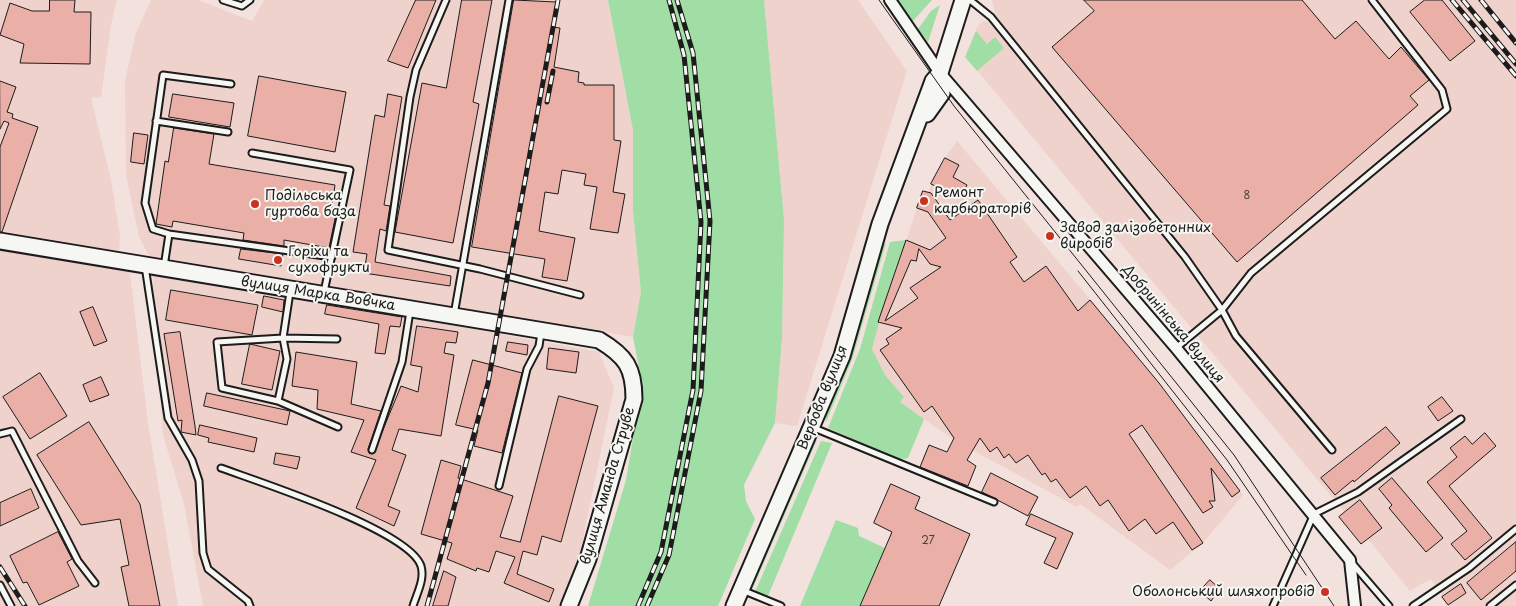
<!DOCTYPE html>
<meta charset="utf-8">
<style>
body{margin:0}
canvas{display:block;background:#f2e1dc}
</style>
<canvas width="1516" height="606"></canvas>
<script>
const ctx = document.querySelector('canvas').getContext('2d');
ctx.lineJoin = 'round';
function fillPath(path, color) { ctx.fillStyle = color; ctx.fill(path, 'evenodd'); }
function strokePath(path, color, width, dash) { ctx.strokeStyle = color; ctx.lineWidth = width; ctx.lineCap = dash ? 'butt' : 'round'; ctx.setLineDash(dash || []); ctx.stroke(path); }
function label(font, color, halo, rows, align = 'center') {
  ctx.font = font + ' "Playpen Sans",sans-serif'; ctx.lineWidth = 4; ctx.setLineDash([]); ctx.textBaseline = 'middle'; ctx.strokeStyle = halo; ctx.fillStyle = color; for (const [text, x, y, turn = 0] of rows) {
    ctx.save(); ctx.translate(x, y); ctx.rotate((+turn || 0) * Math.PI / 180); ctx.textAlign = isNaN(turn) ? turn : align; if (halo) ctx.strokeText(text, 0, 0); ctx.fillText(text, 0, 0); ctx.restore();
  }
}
fillPath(new Path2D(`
 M0 0H117L111 25 101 97 91 98 111 180 120 236 119 251 0 235Z
 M151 0H198L252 21 264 0H608L633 130V211L641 292 633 337 149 256 139 237 126 175 125 80 136 33Z
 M764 0H858L907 71 797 426 775 423 782 338 784 220Z
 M992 0H1516V606H1449L1431 579 1410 591 1368 539 1382 528 1345 513 966 57 977 27 983 21 987 22 995 12Z
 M957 141 1130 347 1243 495 1203 543 1170 570 1080 504 1077 507 954 440 900 402 904 397 885 375 872 349 884 305 923 191 928 192 945 158Z
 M0 243 129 265 148 423 178 606H0Z
 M152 270 599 352 614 388 575 577 562 606H203L184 504 163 435Z`), '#f0d2cc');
fillPath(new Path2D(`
 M608 0H764L784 220 782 338 775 423 744 485 746 501 755 519 718 606H588L626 480 642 383 633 337 641 292 633 211V130Z
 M897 0H932L912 22Z
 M940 5 928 42 918 29 931 11Z
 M976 31 987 44 995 37 1004 48 977 71 965 57Z
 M906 240 884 305 872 349 885 375 904 397 900 402 924 419 908 458 899 460 828 428 860 349 890 242Z
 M886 243 852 360 826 422 825 412 880 246Z
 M817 440 752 590 750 583 810 445Z
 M821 441 832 443 768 596 755 592Z
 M836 520 858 528 859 536 885 548 860 606H800Z`), '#a0dea6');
const building = new Path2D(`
 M50 0H75L74 12H91L90 64 20 63 24 44 0 35 10 3 32 11H49Z
 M416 0H436L408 68 388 61Z
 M462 0H492L473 102 479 104 453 243 395 232 422 83 446 88Z
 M514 0 556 2 552 27 560 28 554 67 579 72 578 82 584 83V85H614V140L621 141 613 192 625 194 618 233 590 229 597 187 584 185 586 174 562 170 558 194 545 192 539 231 575 238 567 281 542 277 545 259 472 247Z
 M1084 0H1302L1335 39 1356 21 1389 59 1401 47 1429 80 1410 96 1418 105 1237 262 1052 47 1094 11Z
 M1425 0H1442L1475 41 1450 61 1410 12Z
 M259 76 346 92 335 152 248 136Z
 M0 81 16 87 7 112 13 114 12 118 38 127 2 232H0V147L9 123 4 121 0 129Z
 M173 94 234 103 230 127 169 117Z
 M388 94 402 97 384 205 390 206 386 231 380 229 375 262 451 276 450 286 364 273 367 254 353 252 375 115 384 117Z
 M174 128 214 134 209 164 335 185 331 213 336 214 329 248 284 240V246L243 240 244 233 173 221 172 227 156 224 165 161 168 162Z
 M134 133 148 135 144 164 131 162Z
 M945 158 959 165 953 177 967 185 960 198 931 184Z
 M923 191 931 193 950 220 978 200 1017 257 1010 262 1024 282 1046 266 1078 311 1090 300 1159 383 1240 491 1232 497 1211 468 1215 501H1209L1213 507 1203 513 1142 425 1129 434 1203 543 1192 550 1173 522 1156 534 1145 519 1129 531 1108 500 1100 506 1086 486 1070 498 1056 479 1051 482 1045 473 1042 475 1028 455 1016 463 1009 454 1004 458 997 447 990 452 980 438 967 460 976 466 968 486 920 467 929 445 947 452 954 438 932 406 924 412 880 350 889 344 886 339 902 328 878 322 906 240 930 250 946 238 928 212 917 208ZM919 249 930 264 941 267 910 288 918 298 885 321 911 260 916 261Z
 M241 249 283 254 281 266 239 259Z
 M171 290 258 305 252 335 166 320Z
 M264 296 284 300 283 312 262 307Z
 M327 305 402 317 400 327 390 326 385 354 375 353 379 324 325 314Z
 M93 307 107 341 94 346 80 312Z
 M417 326 458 332 456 343 446 342 444 353 454 355 441 436 399 429 392 450 406 455 388 506 400 511 394 526 356 508 376 460 351 452 364 420 317 409 318 390 292 386 296 352 357 362 351 404 381 411 368 449 369 453 373 454 401 386 418 392 422 367 411 365Z
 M180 332 195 426 196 435 181 432 182 420 178 421 164 334Z
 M508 342 528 345 527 355 506 351Z
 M250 344 280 351 272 390 242 384Z
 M549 348 579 352 576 373 547 369Z
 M473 360 522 373 502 453 474 446 478 430 456 425Z
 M40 373 67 416 30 439 3 397Z
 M101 377 109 395 90 402 83 385Z
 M207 393 290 411 287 425 204 406Z
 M559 396 598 406 561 542 542 536 537 555 523 551 517 574 554 589 549 602 504 583 515 557 496 551 489 572 477 568 476 571 447 559 452 543 421 534 441 460 461 466 458 478 513 496 500 537 520 542Z
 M1442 397 1453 411 1438 421 1428 407Z
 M89 422 140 504 160 606H129L121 567 129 565 120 519 81 525 37 455Z
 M200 425 257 438 254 452 208 442 209 438 198 435Z
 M1386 427 1400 443 1354 482 1353 480 1335 495 1321 478Z
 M1485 433 1496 446 1449 486 1492 538 1465 560 1451 544 1467 531 1427 482 1457 457 1450 448 1465 436 1472 444Z
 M276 453 300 457 297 469 274 464Z
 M991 473 1038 497 1028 516 982 492Z
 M1392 478 1443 538 1426 552 1389 508 1392 505 1379 489Z
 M891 484 920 497 915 509 970 534 939 606H860L892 532 874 523Z
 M31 489 39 508 0 526V503Z
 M1360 500 1382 528 1361 544 1339 517Z
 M1031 514 1073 533 1057 569 1044 563 1056 538 1026 525Z
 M58 532 72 559 67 562 79 586 39 605 27 582 23 583 10 556Z
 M1516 542V571L1481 600 1467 583Z
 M444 571 456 577 448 606H433Z
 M1210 580 1220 589 1211 601 1200 591Z
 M1461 584 1466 593 1448 605 1442 597Z`);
fillPath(building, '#eab0a7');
strokePath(building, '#1c1c1c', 1);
const service = new Path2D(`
 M223 0 242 6 250 0
 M446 0 416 70 410 97 388 250 480 269 580 295
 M970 0 991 17 1185 257 1222 310 1236 336 1332 450
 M156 121 228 132
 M252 153 350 170 324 292
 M169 234 332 257
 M145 266 168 418 192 460 199 481 203 553 208 569 248 601 250 606
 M164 267 169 234 153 229 145 203 163 75 231 84
 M454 315 509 0
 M337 339 283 338 217 342 222 388 278 401 338 427
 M1176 348 1222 310 1251 273 1447 109 1442 90 1372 0
 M278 401 287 359 283 338 290 292
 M814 428 994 502
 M0 434 12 431 78 561 95 583
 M372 450 402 362 410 311
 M221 468C259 482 409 530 421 566 425 579 417 593 413 606
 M499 486 527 369 539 346 541 333
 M1352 563 1389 606
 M0 585 11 606
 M742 590 781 606
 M1273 606 1314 514 1358 492 1461 419
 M1413 606 1469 568 1516 529
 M1490 606 1516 585`);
const minor = new Path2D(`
 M890 0 940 73 1176 348 1350 560 1355 606`);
const secondary = new Path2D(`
 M927 114 942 93 940 73 963 0
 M0 241 599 340C626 356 634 368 634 399L588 559 569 606
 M734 606 842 356 880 224 933 81 940 73`);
strokePath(service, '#1c1c1c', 9);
strokePath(minor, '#1c1c1c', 14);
strokePath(secondary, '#1c1c1c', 19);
strokePath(service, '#f6f6f2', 5);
strokePath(minor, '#f6f6f2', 10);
strokePath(secondary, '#f6f6f2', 15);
strokePath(new Path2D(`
 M879 0 954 106 1234 455 1334 606
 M1078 271 1227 460 1306 575`), '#1c1c1c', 1);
const rail = new Path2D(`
 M1452 0 1516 76
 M1463 0 1516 64
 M1481 0 1516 43
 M547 102 553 71
 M0 567 25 606
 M427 606 488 383 558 0
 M638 606 661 552 693 390 701 222 684 55 669 0
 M647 606 669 555 701 391 710 221 693 53 677 0`);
strokePath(rail, '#1c1c1c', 5);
strokePath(rail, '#f6f6f2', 3, [9]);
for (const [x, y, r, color] of [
 [924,201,5,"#c8321e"],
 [255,204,5,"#c8321e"],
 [1050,236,5,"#c8321e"],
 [278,260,5,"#c8321e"],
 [1325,592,5,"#c8321e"]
]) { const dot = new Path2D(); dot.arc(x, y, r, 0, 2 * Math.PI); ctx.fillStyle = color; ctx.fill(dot); strokePath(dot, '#f6f6f2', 2); }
label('11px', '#50413f', null, [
 ["8",1247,196],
 ["27",928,541]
]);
label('14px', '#1c1c1c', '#f6f6f2', [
 ["Ремонт",934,193],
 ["карбюраторів",934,209],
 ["Подільська",265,196],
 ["гуртова база",265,212],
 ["Завод залізобетонних",1060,228],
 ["виробів",1060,244],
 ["Горіхи та",288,252],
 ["сухофрукти",288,268],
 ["Оболонський шляхопровід",1315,592,"right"]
], 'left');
label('14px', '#1c1c1c', '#f6f6f2', [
 ["вулиця Марка Вовчка",318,294,9],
 ["Добринінська вулиця",1173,324,50],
 ["Вербова вулиця",823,398,-68],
 ["вулиця Аманда Струве",608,486,-74]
]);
</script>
